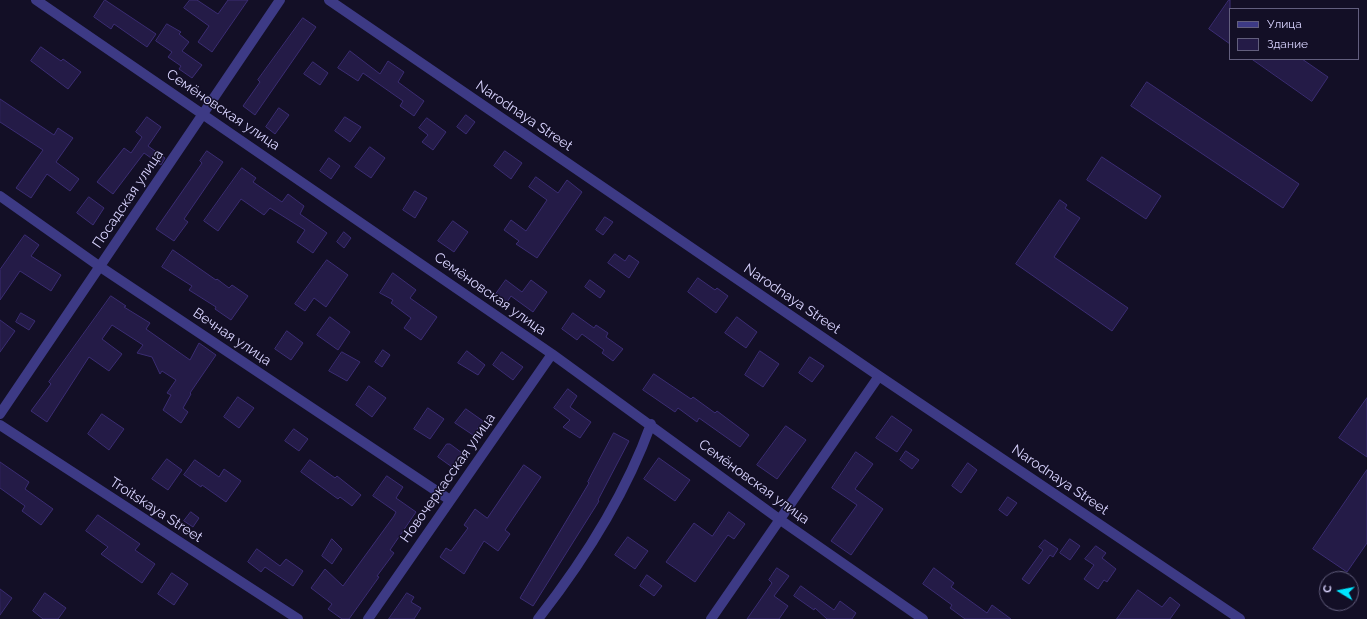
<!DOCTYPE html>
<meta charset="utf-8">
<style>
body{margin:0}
#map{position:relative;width:1367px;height:619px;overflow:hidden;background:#130f26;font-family:Raleway,sans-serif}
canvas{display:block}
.legend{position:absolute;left:1229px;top:8px;width:130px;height:52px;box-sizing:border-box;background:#130f26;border:1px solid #625e7d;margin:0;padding:5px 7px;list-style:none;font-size:12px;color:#d9d4ff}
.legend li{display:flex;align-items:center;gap:8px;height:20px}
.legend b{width:20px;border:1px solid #625e7d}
.north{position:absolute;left:1319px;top:571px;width:40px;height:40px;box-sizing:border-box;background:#130f26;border:1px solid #625e7d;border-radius:50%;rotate:280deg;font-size:11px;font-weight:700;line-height:16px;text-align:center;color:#d9d4ff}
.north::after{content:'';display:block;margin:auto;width:14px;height:18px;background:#00e5ff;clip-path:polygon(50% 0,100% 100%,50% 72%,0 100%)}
</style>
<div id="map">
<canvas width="1367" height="619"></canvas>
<ul class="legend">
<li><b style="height:5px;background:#3d3a85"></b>Улица</li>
<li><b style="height:11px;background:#241b47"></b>Здание</li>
</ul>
<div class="north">С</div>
</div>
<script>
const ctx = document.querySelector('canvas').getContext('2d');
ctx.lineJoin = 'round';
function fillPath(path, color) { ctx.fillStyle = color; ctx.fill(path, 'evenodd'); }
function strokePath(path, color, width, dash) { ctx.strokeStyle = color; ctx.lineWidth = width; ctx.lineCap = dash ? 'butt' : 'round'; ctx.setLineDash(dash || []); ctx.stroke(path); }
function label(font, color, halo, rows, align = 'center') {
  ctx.font = font + ' Raleway,sans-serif'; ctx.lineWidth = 3; ctx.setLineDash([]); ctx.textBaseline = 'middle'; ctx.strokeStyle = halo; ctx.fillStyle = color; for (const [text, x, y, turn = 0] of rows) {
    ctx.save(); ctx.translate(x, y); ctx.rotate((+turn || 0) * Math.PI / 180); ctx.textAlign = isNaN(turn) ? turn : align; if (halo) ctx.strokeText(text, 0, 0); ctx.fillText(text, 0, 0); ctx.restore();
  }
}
const building = new Path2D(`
 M105 0 156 34 147 47 114 24 111 29 94 17Z
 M190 0H197L218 14 228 0H248L212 52 198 42 209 26 184 8Z
 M1229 0H1230V44L1209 29Z
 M303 18 316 27 255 115 243 106 260 82 258 80Z
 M167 24 181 32 179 34 189 42 182 51 202 65 192 78 179 69 181 66 168 57 172 52 156 41Z
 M41 47 61 61 63 59 81 72 68 89 31 61Z
 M350 51 380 74 388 61 404 72 398 82 424 101 414 116 400 106 403 101 363 73 358 81 338 68Z
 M1252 59H1302L1328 77 1312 101Z
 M313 62 328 73 320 85 304 74Z
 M1147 82 1299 184 1283 208 1131 106Z
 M0 99 54 135 58 128 73 138 56 162 79 179 70 191 47 174 31 198 16 188 43 150 0 122Z
 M279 108 289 115 275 134 266 127Z
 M466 115 475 122 466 134 457 127Z
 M147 117 161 127 148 146 165 158 161 165 144 153 113 194 97 182 124 148 131 153 142 137 136 132Z
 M345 117 361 127 350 142 335 131Z
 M427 118 446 132 433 150 422 142 428 135 419 128Z
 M370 147 385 158 371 178 355 167Z
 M207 151 223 162 184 219 188 222 174 241 156 229 202 163 200 161Z
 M505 151 522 163 511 179 494 166Z
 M1102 157 1161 196 1146 219 1087 180Z
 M329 158 340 166 331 179 320 171Z
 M242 168 256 178 253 182 282 202 288 194 304 206 300 214 327 233 313 253 297 242 305 230 270 208 264 215 241 199 218 231 204 221Z
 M536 177 558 193 567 180 582 192 537 258 516 244 519 241 504 230 511 220 526 231 547 200 529 187Z
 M415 191 427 198 415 218 403 210Z
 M89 197 104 208 93 225 77 213Z
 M1060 200 1067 205 1065 208 1080 218 1054 257 1128 308 1112 331 1016 264Z
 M605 217 613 222 603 235 596 230Z
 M453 221 468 232 454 252 438 241Z
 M344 232 351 238 344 248 337 242Z
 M25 235 39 245 31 256 61 275 51 291 20 271 0 300V270Z
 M173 250 216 280 217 279 229 288 232 285 248 296 231 320 215 309 216 307 189 290 192 286 162 267Z
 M615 254 625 261 629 255 639 262 629 278 608 263Z
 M327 260 348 275 326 307 314 298 305 311 295 304Z
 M393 273 416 290 410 298 437 317 421 340 404 328 411 318 391 303 393 300 380 293Z
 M698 278 715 290 717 288 728 296 716 313 688 292Z
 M506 280 522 292 531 280 547 292 533 312 511 296 507 302 496 294Z
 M590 280 605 291 600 298 585 287Z
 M111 296 126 306 124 307 150 323 146 329 190 360 199 343 216 355 190 393 191 394 183 408 188 412 181 423 163 410 171 395 167 393 176 380 162 371 160 374 152 357 137 353 143 345 112 325 102 339 122 354 109 371 89 357 47 422 31 411 51 384 49 382Z
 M21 313 35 321 29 330 16 322Z
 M573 313 594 328 596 325 608 333 606 337 623 349 613 361 602 353 604 350 582 334 577 340 562 329Z
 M330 317 350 332 338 350 317 335Z
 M737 317 757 332 746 348 725 333Z
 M0 320 15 331 0 352Z
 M287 331 303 343 291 360 275 349Z
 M383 350 390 355 382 367 375 362Z
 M467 351 485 365 478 375 458 363Z
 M760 351 779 364 763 387 745 375Z
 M342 352 360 362 347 381 329 371Z
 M502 352 523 367 513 380 493 365Z
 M810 357 824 366 812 382 799 373Z
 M654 374 691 399 693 397 715 413 717 411 749 435 740 447 699 418 697 422 678 408 675 412 643 390Z
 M369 386 386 398 372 417 356 405Z
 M568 389 577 396 570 407 591 422 580 438 563 427 570 420 554 408Z
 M238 397 254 408 239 428 224 417Z
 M1367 398V457L1339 438Z
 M428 408 444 419 430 439 414 429Z
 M466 409 483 421 473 435 455 423Z
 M102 414 124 429 109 450 88 434Z
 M892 416 912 430 897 452 876 438Z
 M786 426 806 440 777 479 757 465Z
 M294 429 308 439 299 451 285 441Z
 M614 433 629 441 598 500 599 501 533 606 520 598 589 483 588 482Z
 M447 444H450L462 453 452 467 438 457Z
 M906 451 919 460 912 469 900 460Z
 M856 452 873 464 855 489 883 509 851 555 831 541 857 505 832 488Z
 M659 458 690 480 675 501 644 479Z
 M167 459 182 470 168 490 152 479Z
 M195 460 219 477 224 469 241 481 226 502 202 485 201 487 184 475Z
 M310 460 335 478 337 476 361 495 352 506 340 497 338 499 301 472Z
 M0 462 29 482 25 489 53 509 41 525 22 511 25 506 0 488Z
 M968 463 977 470 961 493 952 486Z
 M524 465 541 477 505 530 510 534 498 551 484 541 464 574 440 557 446 548 451 551 468 528 464 525 475 509 487 518Z
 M1367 470V543L1347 572 1313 549Z
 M387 476 403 487 396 498 416 512 390 550 394 553 377 576 379 577 349 619H342L328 609 332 604 311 588 325 569 343 586 394 516 396 512 373 496Z
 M1008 497 1017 503 1007 516 999 510Z
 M191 512 199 518 193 527 184 521Z
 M729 512 745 524 734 539 728 535 695 582 666 562 694 523 712 536Z
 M98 515 140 544 135 550 155 564 142 583 101 554 108 547 86 531Z
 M628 537 648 551 635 569 615 555Z
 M332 539 342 549 332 564 322 556Z
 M1070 539 1080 546 1070 560 1060 553Z
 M1045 540 1058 549 1053 557 1050 555 1029 584 1022 579 1043 550 1039 547Z
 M1096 546 1106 553 1102 558 1116 569 1107 582 1104 580 1098 589 1084 579 1094 565 1085 559Z
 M257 549 280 566 286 559 303 571 293 586 265 567 261 572 248 562Z
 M777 568 789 576 774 596 788 606 779 619H747L772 583 769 580Z
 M934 568 954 583 951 587 987 613 992 605 1011 619H965L950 608 952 605 923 584Z
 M172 573 188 584 174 605 158 594Z
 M647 575 662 586 654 596 640 586Z
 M801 586 834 610 840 601 856 613 852 619H827L815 608 814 610 794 596Z
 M0 589 12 598 0 615Z
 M1138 590 1162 607 1170 597 1180 605 1170 619H1117Z
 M45 593 66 608 58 619H43L33 611Z
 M407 593 414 597 411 602 421 608 414 619H389Z`);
fillPath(building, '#241b47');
strokePath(building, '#3b2d73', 1);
strokePath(new Path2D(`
 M36 0 552 354 779 519 923 619
 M329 0 879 376 1240 619
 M0 196 99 266 450 500
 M0 414 280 0
 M0 425 298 619
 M368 619 552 354
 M538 619C585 559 625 496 651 424
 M711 619 879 376`), '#3d3a85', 10);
label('14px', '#d9d4ff', '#130f26', [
 ["Семёновская улица",223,110,34],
 ["Narodnaya Street",524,116,34],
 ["Посадская улица",128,199,-56],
 ["Семёновская улица",490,294,35],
 ["Narodnaya Street",792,299,34],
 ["Вечная улица",232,337,34],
 ["Новочеркасская улица",448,478,-55],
 ["Narodnaya Street",1060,480,34],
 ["Семёновская улица",754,482,36],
 ["Troitskaya Street",156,510,33]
]);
</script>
